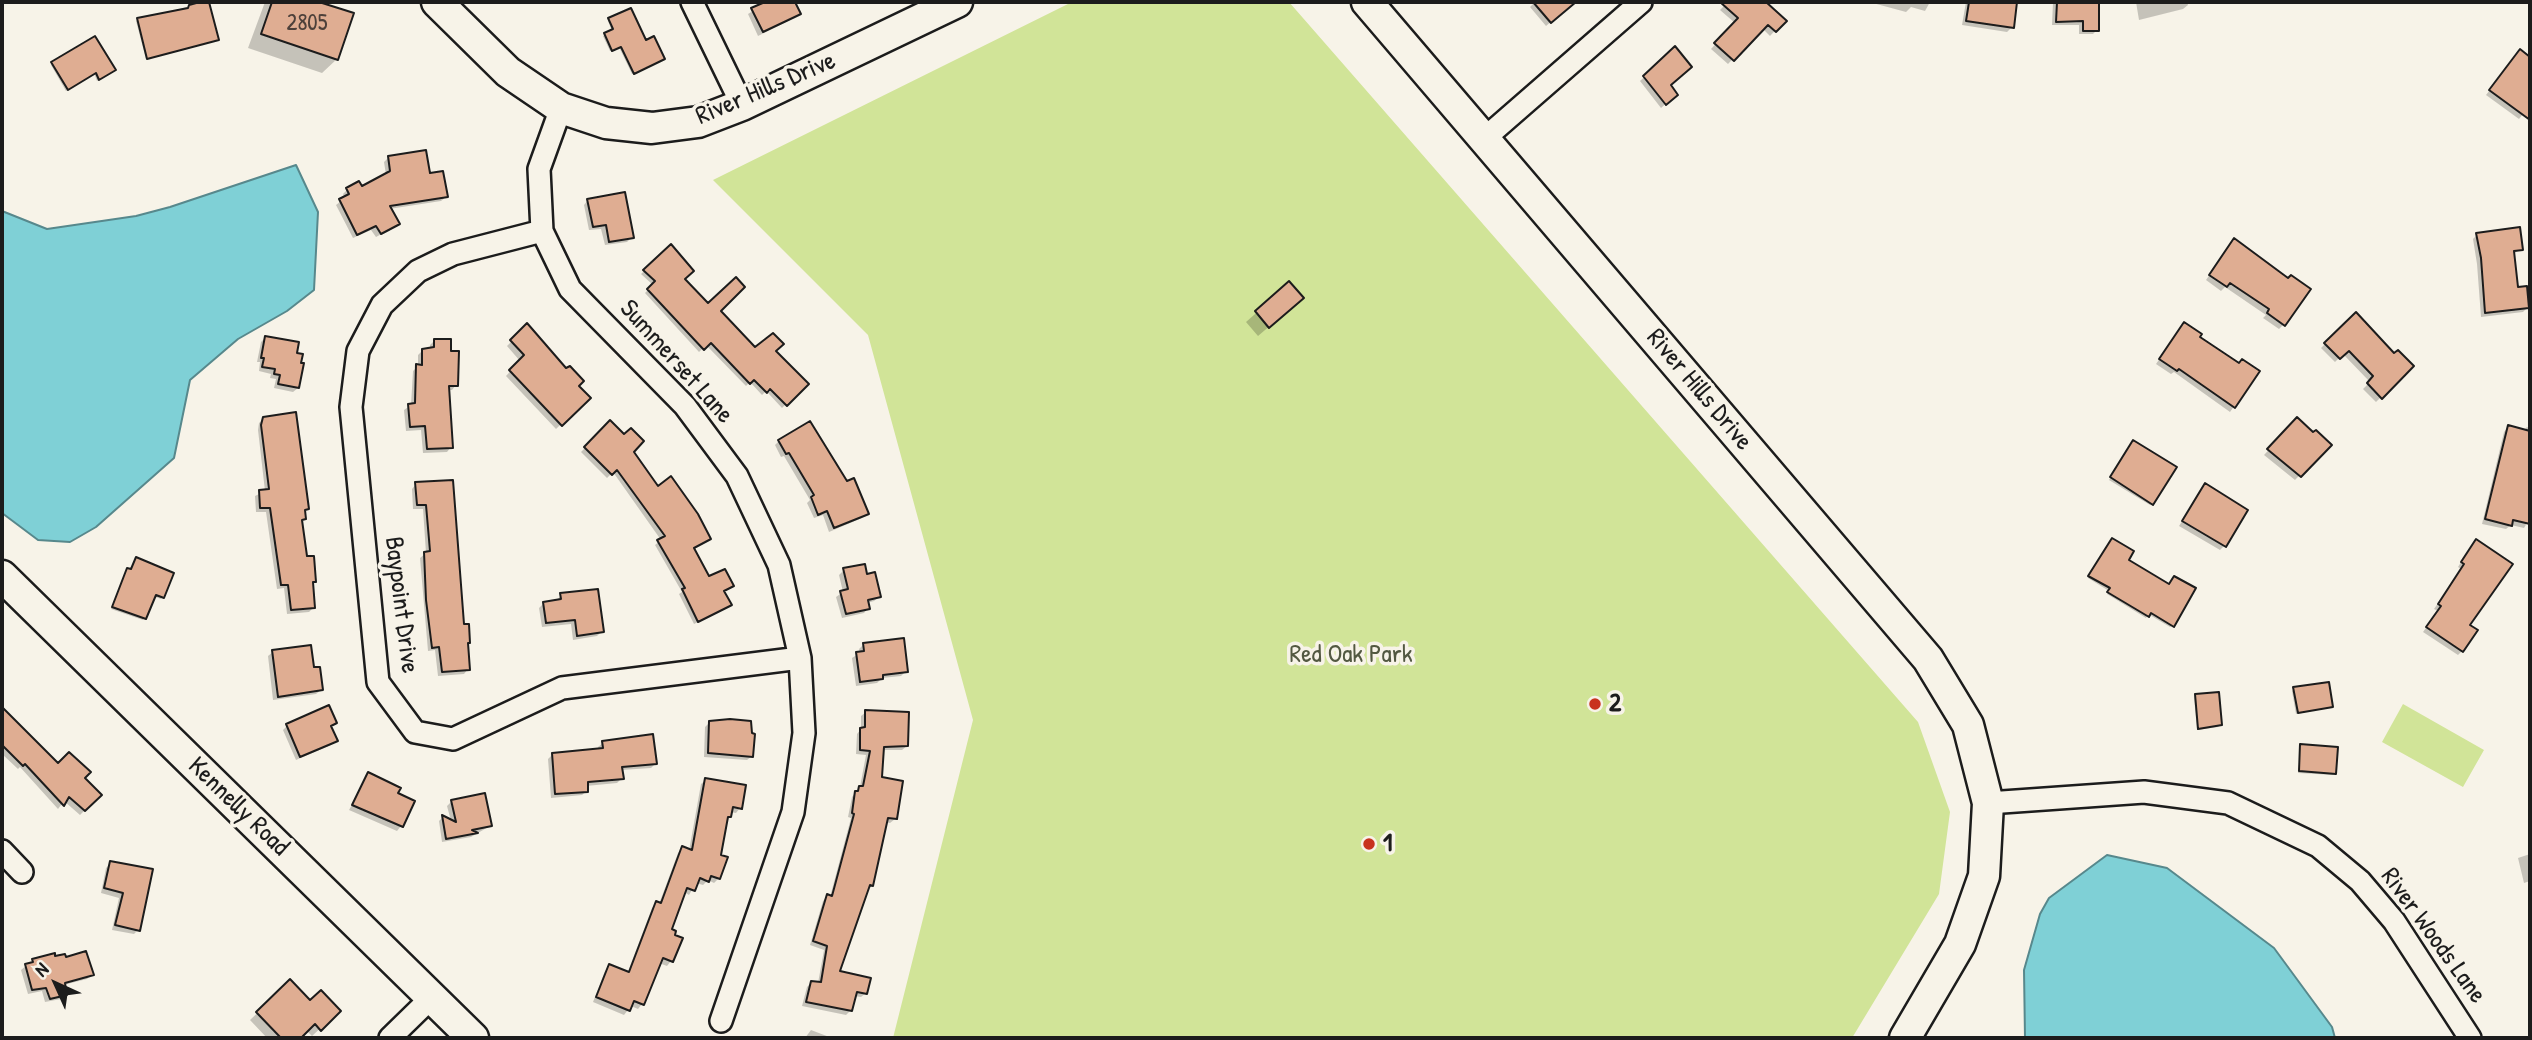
<!DOCTYPE html>
<style>
body{margin:0}
#map{position:relative;width:2532px;height:1040px;overflow:hidden;background:#f7f3e8;font-family:"Patrick Hand",sans-serif}
canvas{display:block}
.frame{position:absolute;inset:0;border:4px solid #1c1c1c;pointer-events:none}
.north{position:absolute;left:21px;top:949px;width:70px;height:70px;-webkit-text-stroke:5px #f7f3e8;paint-order:stroke;rotate:315deg;font-size:19px;font-weight:700;line-height:28px;text-align:center;color:#1c1c1c}
.north::after{content:'';display:block;margin:auto;width:24px;height:32px;background:#1c1c1c;clip-path:polygon(50% 0,100% 100%,50% 72%,0 100%)}
</style>
<div id="map">
<canvas width="2532" height="1040"></canvas>
<div class="frame"></div>
<div class="north">N</div>
</div>
<script>
const ctx = document.querySelector('canvas').getContext('2d');
ctx.lineJoin = 'round';
function fillPath(path, color) { ctx.fillStyle = color; ctx.fill(path, 'evenodd'); }
function strokePath(path, color, width, dash) { ctx.strokeStyle = color; ctx.lineWidth = width; ctx.lineCap = dash ? 'butt' : 'round'; ctx.setLineDash(dash || []); ctx.stroke(path); }
function label(font, color, halo, rows, align = 'center') {
  ctx.font = font + ' "Patrick Hand",sans-serif'; ctx.lineWidth = 7; ctx.setLineDash([]); ctx.textBaseline = 'middle'; ctx.strokeStyle = halo; ctx.fillStyle = color; for (const [text, x, y, turn = 0] of rows) {
    ctx.save(); ctx.translate(x, y); ctx.rotate((+turn || 0) * Math.PI / 180); ctx.textAlign = isNaN(turn) ? turn : align; if (halo) ctx.strokeText(text, 0, 0); ctx.fillText(text, 0, 0); ctx.restore();
  }
}
fillPath(new Path2D(`
 M1072 2H1289L1918 722 1950 812 1939 894 1852 1038H893L973 720 868 335 713 180Z
 M2403 704 2484 750 2463 787 2382 742Z`), '#d1e498');
const water = new Path2D(`
 M296 165 318 212 314 290 287 311 238 339 190 380 174 458 96 527 70 542 38 540 2 513V211L47 229 136 216 170 207Z
 M2107 855 2167 868 2274 948 2332 1027 2335 1038H2025L2024 970 2040 914 2049 898Z`);
fillPath(water, '#7fd0d6');
strokePath(water, '#57888c', 2);
fillPath(new Path2D(`
 M208 2 217 40 216 41 146 59 136 21 138 19Z
 M265 2H314L351 14 337 59 322 73 248 48Z
 M763 2H793L799 14 794 18 758 36 748 14 764 4Z
 M1535 2H1574L1546 26 1530 7Z
 M1728 2H1764L1784 21 1770 36 1762 28 1728 64 1711 49 1735 23 1720 10Z
 M1869 2H1930L1925 11 1911 7 1906 12Z
 M1966 2H2016L2012 27 2007 32 1962 25Z
 M2053 2H2097V30L2093 34H2079V25H2052Z
 M2136 2H2187L2188 5 2183 9 2139 20Z
 M609 20 645 42 661 60 632 74 619 47 610 51 603 36 612 31 608 21Z
 M1675 49 1669 86 1671 99 1661 108 1640 81Z
 M2520 51 2530 59V105L2519 119 2486 95Z
 M52 64 112 71 97 81 94 73 66 91 51 65Z
 M389 157 428 175 446 197 441 201 389 209 398 224 393 228 376 237 371 230 353 238 336 205 345 198 343 194 347 190 362 188 386 175 384 162Z
 M588 200 632 237 627 242 605 245 601 229 589 230 584 205Z
 M2477 235 2521 249 2513 254 2516 289 2527 308 2523 312 2481 317 2477 264 2473 239Z
 M2230 245 2284 324 2279 329 2263 318 2266 315 2225 287 2221 291 2206 280Z
 M671 247 682 280 708 306 719 311 755 349 774 351 806 384 782 408 768 393 778 384 775 382 762 395 750 382 746 386 706 345 699 352 645 293 653 285 641 274Z
 M1289 284 1292 307 1258 336 1246 322Z
 M2356 314 2394 356 2412 366 2376 402 2363 389 2370 382 2343 354 2335 362 2321 348Z
 M527 326 588 398 556 429 506 376 520 361 507 346Z
 M2180 329 2198 337 2239 365 2258 372 2230 412 2174 372 2171 374 2156 364Z
 M265 338 295 355 298 388 293 392 274 388 276 379 270 378 271 374 259 371 260 362H257L261 342Z
 M435 340 456 385 452 390H448L451 447 447 452 423 453 421 430 406 431 404 410 411 405 413 371 418 366V355L423 350H430V345Z
 M264 419 308 509 303 513 304 519 301 522 306 558 315 581 311 585 314 607 309 612 287 614 284 588 277 589 266 512H256L255 496 265 491 258 430 259 423Z
 M2297 420 2313 435 2329 445 2295 480 2264 455Z
 M610 423 657 488 709 539 693 549 708 579 731 586 723 592 730 604 726 608 694 624 679 594 682 592 655 545 661 540 613 472 607 478 581 452Z
 M2508 427 2523 431 2527 427 2530 429V494L2528 502 2530 503V518L2524 528 2511 525 2506 529 2482 524 2504 432Z
 M779 441 867 513 862 518 829 532 823 515 814 518 807 503 810 500 784 456 781 457 775 445Z
 M2132 444 2151 504 2150 505 2109 480Z
 M451 482 463 626 469 642 466 645 468 669 464 674 438 676 435 650 428 651 420 558 426 553 423 509H413L412 489 416 484Z
 M2205 486 2224 546 2220 550 2179 526Z
 M2110 541 2172 626 2170 627 2148 614 2146 618 2107 594 2109 591 2088 578Z
 M2471 546 2467 626 2462 651 2458 655 2423 632 2438 611 2434 609 2461 569 2458 567Z
 M844 570 866 576 879 597 874 601 867 603 868 608 864 613 842 618 836 597 843 592 839 575Z
 M126 572 162 597 161 599 153 596 143 620 111 609Z
 M561 595 602 631 597 636 573 640 571 624 542 627 539 608 544 603 556 602Z
 M864 644 906 671 901 676 882 678 877 683 856 686 852 658 860 653 859 649Z
 M273 652 312 669 321 690 316 694 273 700 268 656Z
 M2294 689 2331 707 2296 714 2292 691Z
 M2195 695 2220 725 2218 727 2197 730 2194 697Z
 M4 711 58 765 83 779 100 795 80 815 64 801 58 809 20 767 18 769 2 754Z
 M866 712 907 746 902 750H882L881 779 895 819 890 823 885 822 872 886 867 890 837 972 866 993 861 997 854 996 851 1010 846 1015 802 1006 807 987 811 983H818L824 950 810 945 823 901 827 896 830 897 851 818 848 817 852 797 860 787 866 755 856 754 857 734 861 729V716Z
 M710 722 750 735 752 756 747 760 704 757 705 727Z
 M334 723 330 728 335 741 331 745 296 760 283 730 287 726Z
 M603 743 656 763 651 768 621 770 622 778 617 783 586 786 587 791 582 795 551 798 548 759 553 754 599 751 598 747Z
 M2301 746 2335 773 2333 775 2298 773Z
 M369 775 396 794 401 826 397 831 349 810Z
 M706 780 740 808 736 813 730 812 726 820 719 856V878L714 883 708 880 703 885 696 883 689 895 684 892 670 930 671 961 667 966 659 963 642 1004 638 1009 631 1006 624 1015 593 1002 605 971 610 966 627 974 652 908 656 903 659 904 678 853 683 848 689 851 701 784Z
 M452 801 490 826 471 837 442 842 439 821 443 817 451 821 447 806Z
 M2530 854V881L2524 883 2518 858Z
 M111 863 138 930 134 934 112 930 119 898 101 893 106 868Z
 M53 958 92 975 87 979 63 985 65 994 61 999 45 1002 42 991 28 994 21 970 33 960Z
 M290 982 310 1003 339 1011 312 1036 306 1030 298 1038H267L250 1020Z
 M811 1030 832 1038H805Z`), '#0003');
const building = new Path2D(`
 M200 2H209L219 40 147 59 137 18 188 8 189 5Z
 M272 2H319L354 13 338 60 261 34Z
 M765 2H795L801 14 763 32 751 8Z
 M1533 2H1576L1551 23Z
 M1720 2H1766L1787 21 1776 32 1768 25 1734 61 1714 43 1738 18Z
 M1969 2H2017L2014 28 1966 21Z
 M2057 2H2099V31H2083V21L2056 22Z
 M631 8 646 40 654 36 665 59 634 74 621 47 612 51 604 33 613 29 608 18Z
 M95 36 116 70 99 80 96 73 68 90 51 62Z
 M1675 46 1692 67 1671 85 1678 95 1666 105 1643 76Z
 M2520 49 2530 57V120L2489 90Z
 M426 150 430 173 443 171 448 197 390 206 400 224 381 234 376 226 357 235 339 199 349 194 346 188 359 181 362 186 390 171 388 156Z
 M625 192 634 238 609 242 606 225 593 227 587 199Z
 M2520 227 2523 250 2514 251 2518 287 2527 286 2529 308 2485 313 2481 258 2476 233Z
 M2234 238 2288 278 2291 275 2311 289 2285 326 2267 313 2269 309 2230 283 2227 287 2209 275Z
 M671 244 694 271 685 279 708 303 736 277 745 287 721 311 755 347 773 333 784 344 776 351 809 384 787 406 770 389 767 393 754 380 750 384 711 343 704 350 647 289 655 281 643 270Z
 M1289 281 1304 298 1269 328 1255 311Z
 M2356 312 2394 353 2398 350 2414 366 2382 399 2367 383 2373 376 2349 351 2340 359 2324 343Z
 M2184 322 2202 334 2200 337 2239 363 2242 359 2260 371 2235 408 2179 369 2177 371 2159 359Z
 M527 323 566 368 570 366 584 381 579 386 591 398 562 426 509 370 524 355 510 340Z
 M265 336 299 342 297 353 303 354 301 363H304L299 388 278 384 280 375 274 374 275 369 262 367 264 358H261Z
 M434 339H451V351H459L458 386H449L453 448 427 449 425 426 410 427 408 404 415 403 416 364 422 365V349L434 347Z
 M296 412 309 509 305 510 306 519 302 520 307 556H314L316 582H313L315 608 291 610 288 585H281L270 508H260L259 490 269 489 261 425 263 417Z
 M2297 417 2313 432 2316 430 2332 445 2301 477 2267 449Z
 M610 420 624 434 631 428 644 441 634 452 658 486 671 476 698 514 711 539 694 548 709 576 725 569 734 586 724 591 732 605 698 622 682 589 685 588 657 540 665 536 617 470 612 475 584 447Z
 M810 421 847 481 854 478 869 514 834 528 827 511 818 515 811 497 814 495 789 453 786 454 778 440Z
 M2508 425 2530 431V524L2513 520 2512 526 2485 519Z
 M2133 440 2177 467 2153 505 2110 477Z
 M453 480 464 624H469L470 643H468L470 670 442 672 439 647 432 648 426 600 424 552 430 551 426 505H417L415 482Z
 M2205 483 2248 510 2226 547 2182 521Z
 M2112 538 2134 551 2129 560 2169 584 2174 576 2196 588 2174 627 2151 613 2149 617 2107 592 2110 588 2088 576Z
 M2476 539 2513 564 2470 625 2478 630 2463 652 2426 627 2441 606 2438 604 2464 564 2461 562Z
 M136 557 174 573 164 598 156 595 146 619 112 607 127 568 131 569Z
 M865 564 867 574 875 572 881 597 868 600 870 609 846 614 840 591 848 589 843 568Z
 M598 589 604 632 577 636 575 620 546 623 543 602 561 599 560 593Z
 M904 638 908 672 883 675V679L860 682 856 652 864 651 863 643Z
 M311 645 314 667H320L323 690 278 697 272 650Z
 M2329 682 2333 707 2298 713 2293 687Z
 M2219 692 2222 725 2198 729 2195 694Z
 M329 705 337 723 331 726 338 741 300 757 286 724Z
 M2 707 58 763 69 752 91 772 85 778 102 795 85 811 69 797 64 806 25 764 23 766 2 745Z
 M865 710 909 712 908 746 884 747 882 777 903 781 897 819 888 818 873 886 870 885 840 971 871 978 867 994 857 992 852 1011 806 1002 811 981 821 982 827 946 813 941 827 894 832 896 854 814 852 813 855 791H858L859 786H863L870 751 860 750V728L865 727Z
 M730 719 751 721 752 733 755 734 753 757 708 753 709 721Z
 M653 734 657 764 622 767 624 779 588 782V792L555 794 552 753 603 748 602 741Z
 M2300 744 2338 747 2336 774 2299 771Z
 M368 772 401 788 398 793 415 801 403 827 352 805Z
 M705 778 746 785 742 809 733 807 731 817H728L721 855 728 857 720 879 711 876 709 882 700 878 695 891 687 888 672 929 676 931 675 935 683 938 673 962 663 958 644 1005 634 1001 630 1011 596 997 609 964 629 972 656 901 661 903 682 846 692 850Z
 M485 793 492 826 472 830 478 833 446 839 442 815 456 822 451 800Z
 M110 861 153 869 140 931 115 925 123 893 104 888Z
 M86 951 94 975 65 983 67 995 50 999 46 988 32 990 25 964 33 962 32 959 55 953V956L65 954 66 957Z
 M290 979 310 1000 321 990 341 1011 321 1031 315 1024 301 1038H281L256 1012Z`);
fillPath(building, '#dfad92');
strokePath(building, '#1c1c1c', 2);
const street = new Path2D(`
 M692 2 742 105
 M561 108 539 169 542 231 570 289 685 406 737 476 779 565 800 658 804 733 793 812 721 1021
 M1485 138 1641 2
 M542 231 453 254 418 271 382 305 358 351 351 407 378 682 415 732 453 739 562 688 800 658
 M1988 803 2144 792 2228 803 2318 846 2360 881 2394 921 2470 1038
 M2 851 22 872
 M390 1038 432 997`);
const secondary = new Path2D(`
 M437 2 508 72 561 108 606 123 652 128 698 122 742 105 957 2
 M1367 2 1928 659 1968 725 1988 803 1984 876 1960 944 1905 1038
 M2 576 473 1038`);
strokePath(street, '#1c1c1c', 26);
strokePath(secondary, '#1c1c1c', 35);
strokePath(street, '#f7f3e8', 21);
strokePath(secondary, '#f7f3e8', 30);
for (const [x, y, r, color] of [
 [1595,704,7,"#c8321e"],
 [1369,844,7,"#c8321e"]
]) { const dot = new Path2D(); dot.arc(x, y, r, 0, 2 * Math.PI); ctx.fillStyle = color; ctx.fill(dot); strokePath(dot, '#f7f3e8', 2.5); }
label('23px', '#4d403a', null, [
 ["2805",307,24]
]);
label('26px', '#1c1c1c', '#f7f3e8', [
 ["River Hills Drive",766,89,-23],
 ["Summerset Lane",676,362,48],
 ["River Hills Drive",1699,390,50],
 ["Baypoint Drive",401,605,83],
 ["Kennelly Road",238,807,44],
 ["River Woods Lane",2433,936,54]
]);
label('26px', '#525841', '#f7f3e8', [
 ["Red Oak Park",1351,655]
]);
label('bold 26px', '#1c1c1c', '#f7f3e8', [
 ["2",1609,704],
 ["1",1383,844]
], 'left');
</script>
